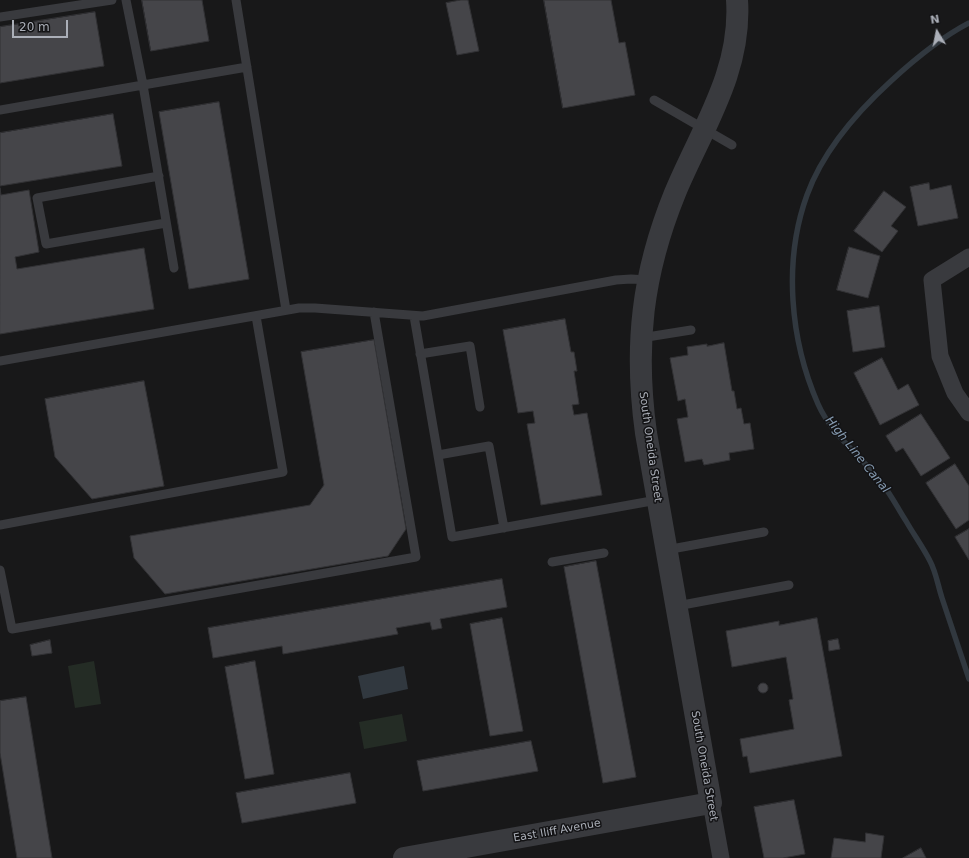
<!DOCTYPE html>
<style>
body{margin:0}
#map{position:relative;width:969px;height:858px;overflow:hidden;background:#181819;font-family:"DejaVu Sans",sans-serif}
canvas{display:block}
.north{position:absolute;left:917px;top:12px;width:40px;height:40px;-webkit-text-stroke:3px #131315;paint-order:stroke;rotate:350deg;font-size:11px;font-weight:700;line-height:16px;text-align:center;color:#abafb8}
.north::after{content:'';display:block;margin:auto;width:14px;height:18px;background:#abafb8;clip-path:polygon(50% 0,100% 100%,50% 72%,0 100%)}
.scale{position:absolute;left:12px;top:20px;width:56px;height:18px;box-sizing:border-box;border:2px solid #abafb8;border-top:0;padding-left:5px;font-size:12px;line-height:14px;white-space:nowrap;color:#abafb8;-webkit-text-stroke:3px #131315;paint-order:stroke}
</style>
<div id="map">
<canvas width="969" height="858"></canvas>
<div class="north">N</div>
<div class="scale">20 m</div>
</div>
<script>
const ctx = document.querySelector('canvas').getContext('2d');
ctx.lineJoin = 'round';
function fillPath(path, color) { ctx.fillStyle = color; ctx.fill(path, 'evenodd'); }
function strokePath(path, color, width, dash) { ctx.strokeStyle = color; ctx.lineWidth = width; ctx.lineCap = dash ? 'butt' : 'round'; ctx.setLineDash(dash || []); ctx.stroke(path); }
function label(font, color, halo, rows, align = 'center') {
  ctx.font = font + ' "DejaVu Sans",sans-serif'; ctx.lineWidth = 3; ctx.setLineDash([]); ctx.textBaseline = 'middle'; ctx.strokeStyle = halo; ctx.fillStyle = color; for (const [text, x, y, turn = 0] of rows) {
    ctx.save(); ctx.translate(x, y); ctx.rotate((+turn || 0) * Math.PI / 180); ctx.textAlign = isNaN(turn) ? turn : align; if (halo) ctx.strokeText(text, 0, 0); ctx.fillText(text, 0, 0); ctx.restore();
  }
}
fillPath(new Path2D(`
 M94 661 101 704 75 708 68 666Z
 M402 714 407 741 364 749 359 722Z`), '#242c25');
fillPath(new Path2D(`
 M404 666 408 689 363 699 358 676Z`), '#31383f');
strokePath(new Path2D(`
 M969 23C940 38 915 59 891 81 857 112 823 151 807 195 783 261 790 340 818 404 832 436 863 457 883 485 892 496 898 509 906 521 914 535 923 547 930 561 936 572 938 586 942 598 951 625 960 652 969 679`), '#31383f', 5.5);
const building = new Path2D(`
 M142 0H202L209 41 151 51Z
 M461 0H468L479 51 457 55 446 3Z
 M544 0H611L619 43 625 42 635 95 563 108Z
 M95 12 104 66 0 83V27Z
 M219 102 249 279 189 289 159 112Z
 M113 114 122 166 0 186V133Z
 M929 183 930 190 951 185 958 218 918 226 910 187Z
 M0 188 1 195 29 190 39 252 15 257 17 269 144 248 154 309 0 334Z
 M884 191 906 207 891 226 898 231 882 252 854 231Z
 M849 247 880 256 868 298 837 290Z
 M879 306 885 347 853 352 847 311Z
 M565 319 571 352H574L577 371H574L579 404 572 405 574 415 587 413 602 495 541 505 527 424 535 423 533 411 518 413 503 330Z
 M374 340 406 529 388 556 165 594 134 558 130 536 310 505 324 485 301 352Z
 M724 343 732 391H734L737 409 741 408 744 424 750 423 754 449 729 453 730 460 704 465 702 459 685 462 677 419 688 417 685 399 678 401 670 358 688 355 687 347 707 344V346Z
 M882 358 898 390 908 384 919 405 880 425 854 373Z
 M144 381 164 486 92 499 55 457 45 399Z
 M921 414 950 458 921 476 903 448 896 452 886 436Z
 M955 464 969 486V520L956 529 926 483Z
 M969 529V560L955 537Z
 M596 561 636 777 603 783 564 567Z
 M502 579 507 607 440 619 442 628 432 630 430 622 396 628 398 634 283 654 282 646 213 658 208 628Z
 M502 618 523 731 490 736 470 624Z
 M817 618 842 756 750 773 747 756 743 757 740 739 794 729 789 700 793 699 786 657 732 667 726 631 779 621V625Z
 M838 639 840 649 829 651 828 641Z
 M50 640 52 653 32 656 30 645Z
 M255 661 274 774 245 779 225 667Z
 M758 688a5 5 0 1 1 10 0a5 5 0 1 1-10 0Z
 M26 697 52 858H17L0 753V701Z
 M531 741 538 771 423 791 417 761Z
 M350 773 356 803 242 823 236 793Z
 M794 800 805 854 783 858H764L754 807Z
 M866 833 884 836 881 858H831L834 838 865 842Z
 M921 848 926 858H903Z`);
fillPath(building, '#454549');
strokePath(building, '#323235', 1);
strokePath(new Path2D(`
 M126 0 143 85 247 67
 M236 0 286 310
 M0 17 112 0
 M654 100 732 145
 M0 110 143 85 174 268
 M159 176 37 198 46 244 166 223
 M414 316 452 537 657 500
 M641 338 691 330
 M420 354 470 346 480 407
 M0 361 299 308H315L423 316 616 280 631 279 648 280
 M438 455 489 446 504 528
 M0 525 283 472 256 316
 M666 550 764 532
 M552 562 604 553
 M0 570 12 629 416 557 374 312
 M677 606 789 585`), '#393a3e', 9);
strokePath(new Path2D(`
 M969 257 932 280 940 356 955 393 969 413
 M711 803 721 858`), '#393a3e', 17);
strokePath(new Path2D(`
 M404 858 711 803 646 433C634 346 642 274 675 193 701 130 742 72 737 0`), '#393a3e', 22);
label('11px', '#abafb8', '#131315', [
 ["South Oneida Street",650,447,82],
 ["South Oneida Street",704,766,80],
 ["East Iliff Avenue",557,831,-10]
]);
label('italic 12px', '#859ab0', '#131315', [
 ["High Line Canal",857,455,51]
]);
</script>
